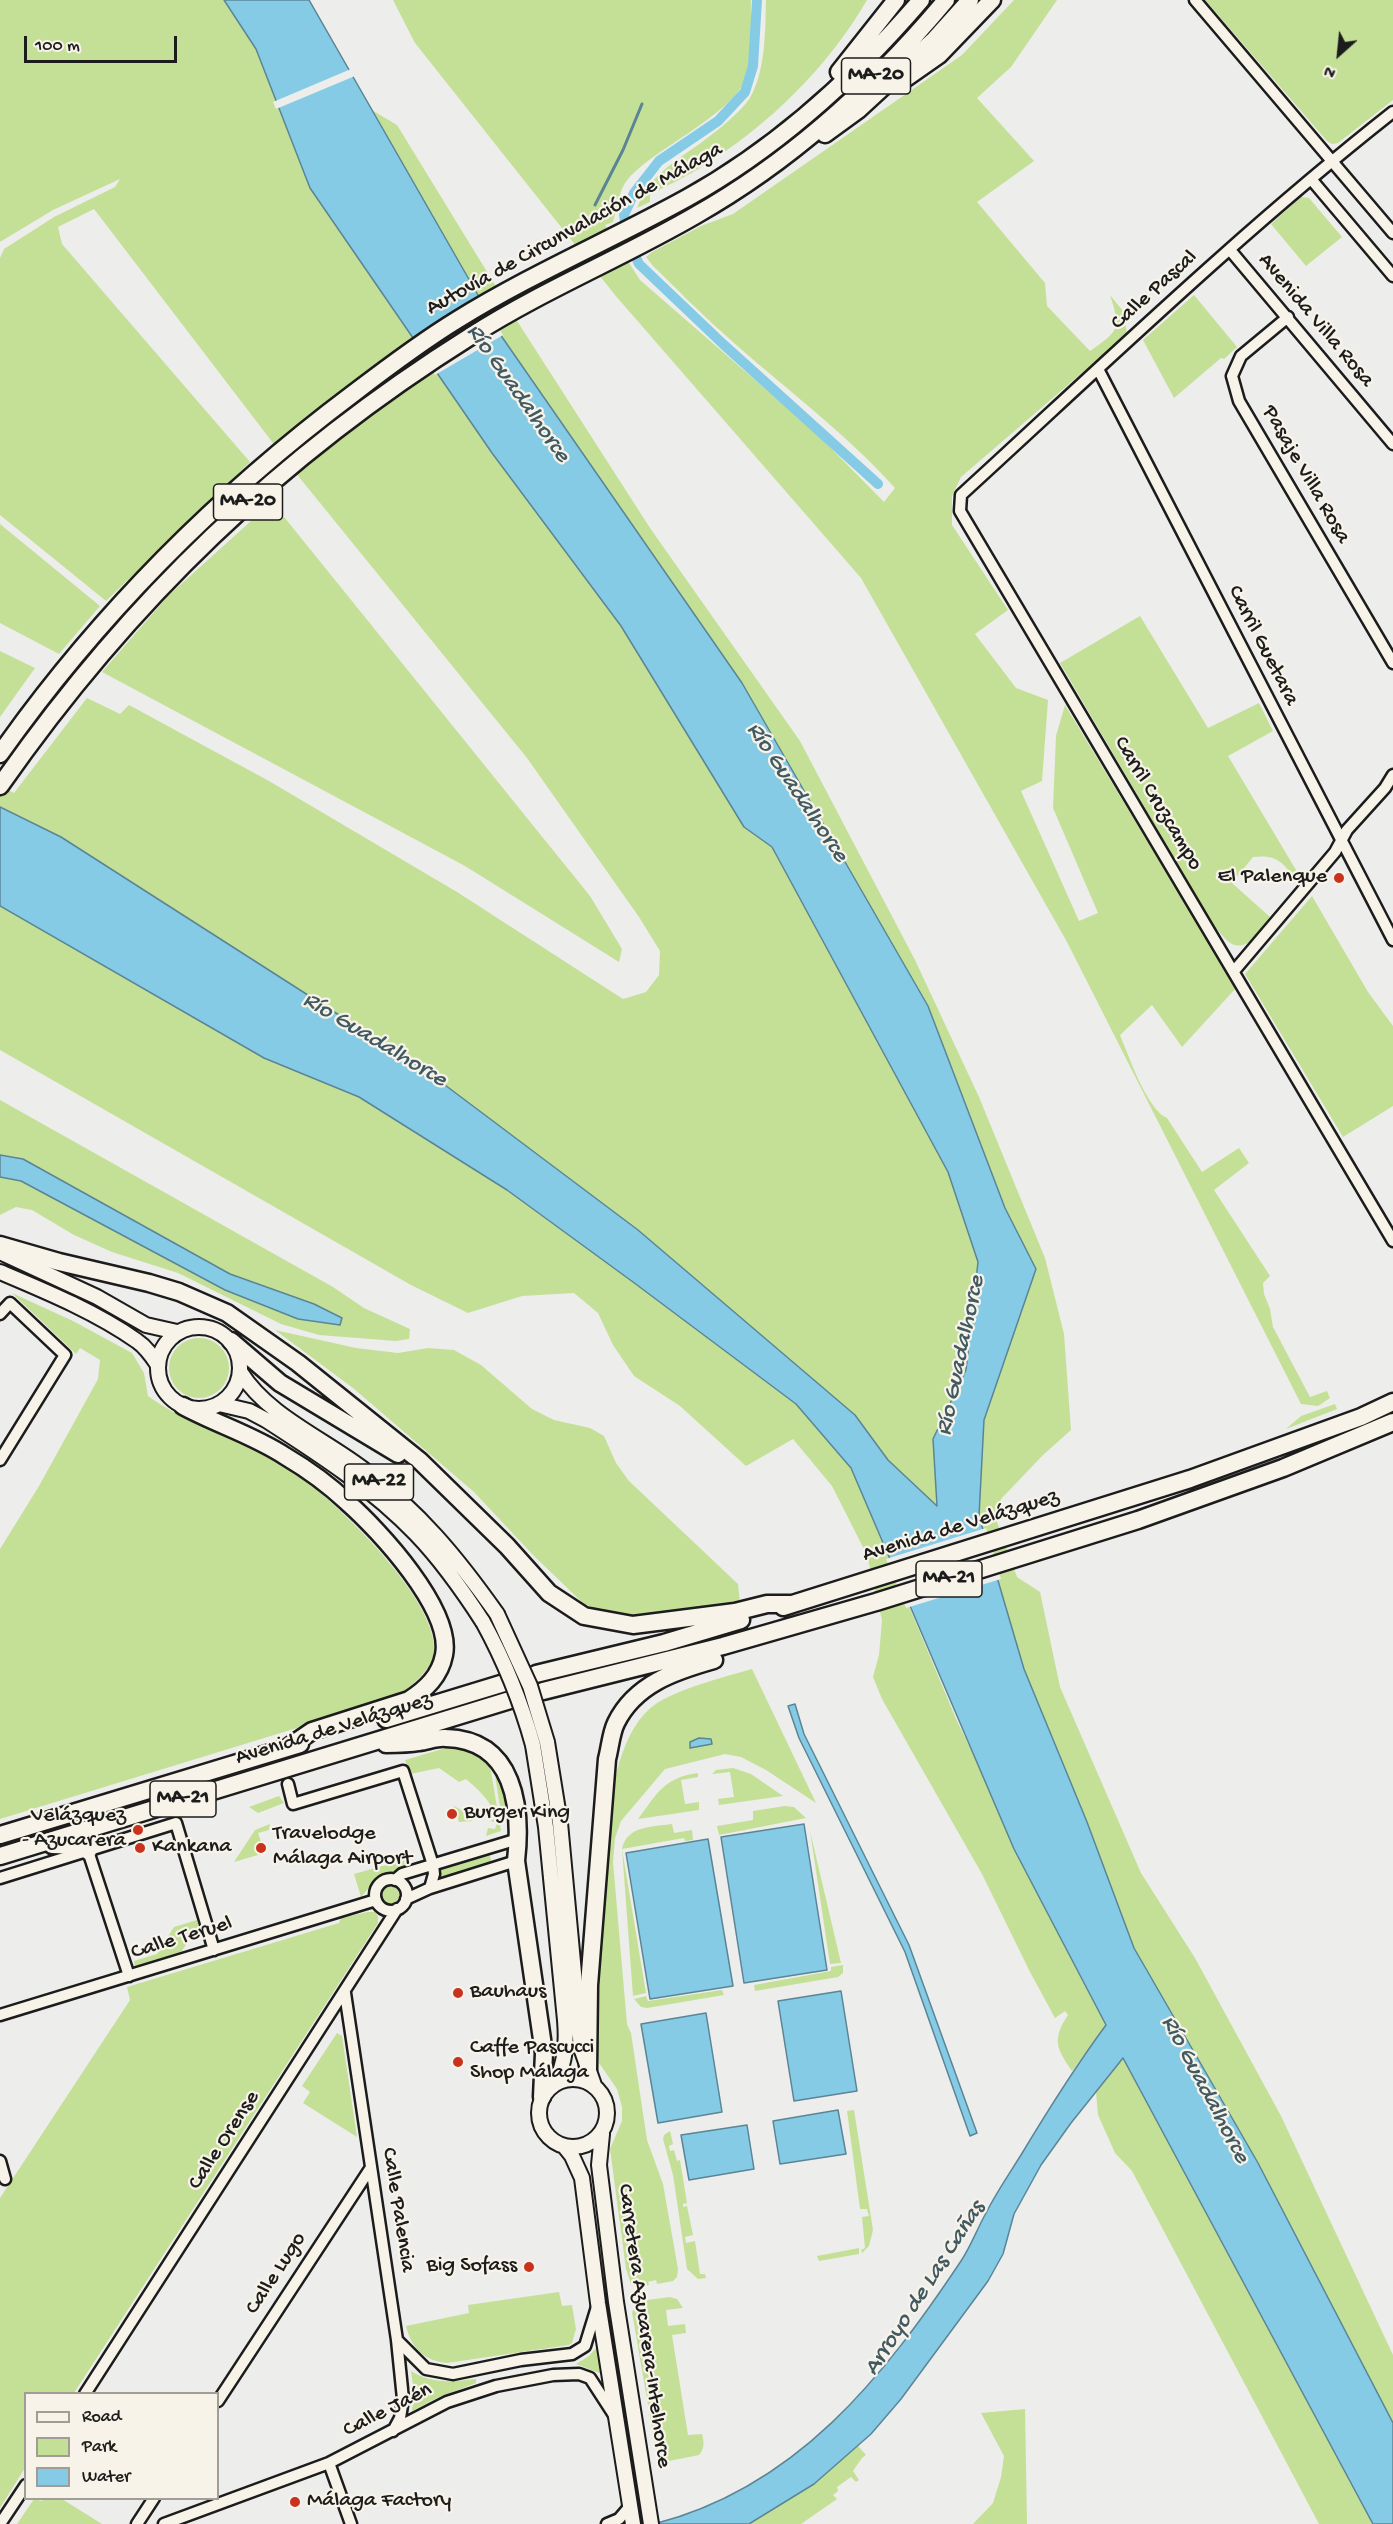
<!DOCTYPE html>
<meta charset="utf-8">
<style>
body{margin:0}
#map{position:relative;width:1393px;height:2524px;overflow:hidden;background:#ededec;font-family:"Gochi Hand",sans-serif}
canvas{display:block}
.legend{position:absolute;left:24px;top:2392px;width:195px;height:108px;box-sizing:border-box;background:#f7f3e8;border:2px solid #9f9d96;margin:0;padding:8px 10px;list-style:none;font-size:18px;color:#1c1c1c}
.legend li{display:flex;align-items:center;gap:12px;height:30px}
.legend b{width:30px;border:2px solid #9f9d96}
.north{position:absolute;left:1309px;top:24px;width:60px;height:60px;-webkit-text-stroke:4px #f7f3e8;paint-order:stroke;rotate:207deg;font-size:16px;font-weight:700;line-height:24px;text-align:center;color:#1c1c1c}
.north::after{content:'';display:block;margin:auto;width:21px;height:27px;background:#1c1c1c;clip-path:polygon(50% 0,100% 100%,50% 72%,0 100%)}
.scale{position:absolute;left:24px;top:36px;width:153px;height:27px;box-sizing:border-box;border:3px solid #1c1c1c;border-top:0;padding-left:8px;font-size:18px;line-height:21px;white-space:nowrap;color:#1c1c1c;-webkit-text-stroke:4px #f7f3e8;paint-order:stroke}
</style>
<div id="map">
<canvas width="1393" height="2524"></canvas>
<ul class="legend">
<li><b style="height:8px;background:#f7f3e8"></b>Road</li>
<li><b style="height:16px;background:#c4e097"></b>Park</li>
<li><b style="height:16px;background:#85cbe6"></b>Water</li>
</ul>
<div class="north">N</div>
<div class="scale">100 m</div>
</div>
<script>
const ctx = document.querySelector('canvas').getContext('2d');
ctx.lineJoin = 'round';
function fillPath(path, color) { ctx.fillStyle = color; ctx.fill(path, 'evenodd'); }
function strokePath(path, color, width, dash) { ctx.strokeStyle = color; ctx.lineWidth = width; ctx.lineCap = dash ? 'butt' : 'round'; ctx.setLineDash(dash || []); ctx.stroke(path); }
function label(font, color, halo, rows, align = 'center') {
  ctx.font = font + ' "Gochi Hand",sans-serif'; ctx.lineWidth = 4.5; ctx.setLineDash([]); ctx.textBaseline = 'middle'; ctx.strokeStyle = halo; ctx.fillStyle = color; for (const [text, x, y, turn = 0] of rows) {
    ctx.save(); ctx.translate(x, y); ctx.rotate((+turn || 0) * Math.PI / 180); ctx.textAlign = isNaN(turn) ? turn : align; if (halo) ctx.strokeText(text, 0, 0); ctx.fillText(text, 0, 0); ctx.restore();
  }
}
fillPath(new Path2D(`
 M0 0H224L256 49 310 188 492 453 621 626 744 827 772 847 948 1172 978 1262 966 1370 933 1439 938 1507 888 1460 855 1415 638 1230 425 1070 61 837 0 807V786L14 793 87 698 120 714 129 705 269 781 457 892 623 999 646 992 659 975 660 951 639 917 527 758 299 477 94 209 58 227 62 244 250 462 106 601 0 515V258L4 249 54 217 115 187 120 179 53 210 0 242Z
 M393 0H751C750 24 755 55 746 78 732 115 655 148 628 179 619 189 617 209 613 222L605 225 640 280 816 433 884 502 895 488C843 430 780 385 723 333 699 312 676 288 653 266L646 257 652 252 701 226 733 214 962 55 1014 0H1057L1011 67 977 98 1034 161 977 202 1045 283 1047 306 1090 351C1119 331 1121 329 1110 295L1123 311 1127 334 961 477 952 496V525L1008 610 975 634 1016 688 1048 700 1042 781 1021 791 1079 921 1098 913 1053 808 1056 736 1065 705 1236 988 1182 1047 1152 1005 1120 1035C1128 1054 1147 1110 1167 1118L1202 1172 1239 1148 1249 1163 1214 1190 1270 1276 1263 1283 1264 1294 1270 1309 1273 1327 1310 1397 1327 1391 1330 1398 1318 1406 1301 1404 1067 942 861 578 615 295 415 43Z
 M766 0H867C828 67 769 125 703 166 686 177 668 185 650 195V202L637 208C648 181 662 171 685 154 703 142 741 114 751 96 766 68 765 31 766 0Z
 M1205 0H1393V100L1338 143 1332 144 1327 141Z
 M370 109 397 125 519 324 650 528 800 741 915 960 979 1097 1045 1258 1064 1334 1071 1430 1043 1455 1001 1499 997 1522 1017 1577 1040 1592 1060 1687 1141 1873 1195 1958 1281 2116 1393 2355V2423L1258 2163 1134 1948 1087 1822 1024 1669 979 1516 984 1420 1036 1269 742 683 502 337Z
 M1301 197 1309 198 1342 237 1306 266 1271 224Z
 M1194 295 1237 347 1224 359 1221 358 1174 398 1143 340Z
 M272 502 590 896 622 949 619 962 465 866 102 672 168 596Z
 M0 524 100 606 59 654 0 623Z
 M1140 616 1208 728 1259 703 1273 731 1228 756 1302 880 1298 882C1283 864 1279 854 1253 857L1232 883 1270 917C1261 928 1249 952 1232 944 1226 941 1219 931 1214 926L1060 663Z
 M0 651 35 668 0 717Z
 M1312 896 1368 992 1393 1026V1106L1343 1137 1245 974Z
 M0 906 264 1058 359 1097 507 1190 633 1282 796 1404 851 1468 957 1721 1106 2025 1072 2071C1056 2048 1052 2039 1068 2015L1065 2011 1055 2018 1030 1972 982 1874 882 1699 873 1677 879 1655 882 1620 867 1555 832 1486 793 1439 746 1466 680 1406 634 1376 613 1345 598 1313 574 1293 522 1296 468 1313 411 1285 0 1050Z
 M0 1100 333 1287 364 1308 410 1329 409 1339 396 1341 319 1335 281 1324 178 1273 112 1252 74 1235 32 1210 16 1207 0 1215V1177L21 1181 225 1290 298 1319 340 1325 342 1318 314 1304 230 1274 23 1159 0 1155Z
 M12 1293 73 1321 132 1353 144 1373 148 1396C186 1424 233 1437 274 1459 321 1485 433 1592 434 1647 435 1669 413 1683 398 1697L0 1819V1549L39 1486 98 1379 100 1360 80 1348 76 1354Z
 M275 1330 356 1348 398 1353 428 1348 454 1350 481 1365 532 1409 554 1420 590 1428 604 1436 616 1463 629 1481 738 1584 740 1603 641 1616 612 1615 584 1604 534 1556 474 1492 353 1388Z
 M169 1368a30 30 0 1 1 60 0a30 30 0 1 1-60 0Z
 M1335 1404 1337 1409 1286 1429 1301 1416Z
 M752 1669 816 1803 766 1770 741 1757 725 1754 665 1769 621 1821 615 1838 613 1862 627 2024 631 2033 647 2140 663 2184 678 2269 677 2277 673 2281 657 2284 656 2280 648 2282 649 2285 639 2288 631 2284 626 2269 610 2149 622 2121V2107L617 2089 599 2063 594 2021 615 1779C621 1754 631 1723 653 1706 676 1689 724 1677 752 1669Z
 M449 1747 470 1752 490 1765 501 1831 486 1836 488 1828 495 1829 497 1823 490 1821 496 1818C492 1802 479 1790 466 1779L459 1782 439 1768 410 1774 405 1760Z
 M733 1768 751 1774 783 1796 719 1805 718 1799 734 1797 730 1772 712 1774 716 1770Z
 M494 1769 502 1782 510 1814H501Z
 M698 1773V1777L681 1780 685 1804 699 1802V1810L638 1819C658 1793 663 1778 698 1773Z
 M279 1796 284 1803 258 1813 249 1807Z
 M453 1806C463 1809 465 1816 473 1818L477 1810V1816L472 1821 459 1822Z
 M785 1806 794 1807 806 1818 719 1835 717 1826 753 1820V1811Z
 M270 1824 269 1830 258 1833 261 1842 255 1845 258 1855 234 1862 255 1830Z
 M672 1824 674 1833 692 1830 693 1840 685 1841 684 1838 622 1849 646 1993 633 1996 622 1849C627 1825 653 1827 672 1824Z
 M810 1831 841 1963 830 1964Z
 M489 1854 492 1862 438 1879V1870Z
 M407 1859 409 1867 379 1876 361 1897 354 1874Z
 M381 1895a9 9 0 1 1 18 0a9 9 0 1 1-18 0Z
 M368 1912H375L378 1916V1923L74 2393 26 2394 25 2468 0 2508V2198L130 2000 127 1987 339 1923 341 1918Z
 M197 1920 199 1926 181 1952 135 1967 134 1961 157 1954 174 1927Z
 M843 1965V1973L838 1977 755 1991 754 1985 831 1971V1967Z
 M722 1990 724 1995 647 2008 641 2007 634 1999 646 1996 648 2001Z
 M337 2033 342 2036 357 2137 303 2103 310 2092 302 2086Z
 M1123 2057 1373 2524H1319L1132 2171 1115 2153 1098 2115 1096 2092Z
 M854 2110 873 2230 869 2246 862 2253 861 2250 865 2248 862 2217 869 2216 867 2209H860L847 2111Z
 M670 2131 673 2144 669 2146 670 2151 674 2150 677 2161 680 2160 687 2203 683 2204V2207L687 2206 693 2235 685 2237 686 2243 695 2241 700 2274H705L706 2278 698 2279 687 2269 673 2175 663 2139 664 2135Z
 M859 2248V2254L819 2261 817 2256Z
 M559 2292 562 2306 572 2305 576 2329 572 2343 569 2345 447 2363C425 2361 411 2348 406 2326L469 2313 468 2305Z
 M670 2297 677 2299 683 2308 666 2310 668 2326 685 2324 686 2333 672 2335 688 2435 702 2434C704 2442 705 2448 699 2455L669 2461 657 2457 632 2312 639 2301Z
 M597 2347 602 2374 576 2364 589 2356Z
 M411 2371C432 2384 453 2382 476 2379V2383L437 2398 412 2411 414 2392Z
 M1025 2409 1027 2524H973L993 2503 1001 2477 1004 2456 981 2413Z
 M858 2446 866 2455 862 2458 853 2471 859 2480 856 2482 851 2477 837 2487 838 2491 833 2495 837 2499 801 2524H749L814 2484Z
 M34 2499 42 2501 44 2499H62L102 2524H17Z`), '#c4e097');
const water = new Path2D(`
 M224 0H309L502 337 742 683 928 1006 1005 1208 1036 1269 984 1420 979 1516 1024 1669 1087 1822 1134 1948 1258 2163 1393 2423V2524H1373L1123 2058 1071 2123 1041 2165 1014 2214 1003 2254 988 2281 901 2399 871 2434 814 2484 749 2524H654C796 2488 883 2378 961 2261 971 2246 977 2229 986 2213 996 2193 1009 2174 1021 2155 1048 2110 1075 2067 1106 2025L1014 1849 851 1468 796 1404 633 1282 507 1190 359 1097 264 1058 0 906V807L61 837 425 1070 638 1230 855 1415 888 1460 937 1506 933 1439 966 1370 978 1262 948 1172 772 847 744 827 621 626 492 453 310 188 256 49Z
 M0 1155 23 1159 230 1274 314 1304 342 1318 340 1325 298 1319 225 1290 21 1181 0 1177Z
 M795 1704 804 1734 909 1945 977 2133 970 2136 905 1952 799 1738 788 1706Z
 M699 1738 711 1739 712 1744 690 1748V1742Z
 M804 1824 827 1970 744 1983 721 1837Z
 M708 1839 733 1986 650 1999 626 1853Z
 M841 1991 857 2091 794 2101 778 2001Z
 M706 2013 722 2112 658 2123 641 2024Z
 M838 2110 846 2154 780 2164 773 2121Z
 M747 2125 754 2169 689 2180 681 2135Z`);
fillPath(water, '#85cbe6');
strokePath(water, '#5b8595', 1.5);
fillPath(new Path2D(`
 M351 69 355 76 276 109 273 102Z
 M484 302 503 335 435 375 413 344Z
 M986 1528 1001 1579 906 1608 886 1559Z`), '#ededec');
strokePath(new Path2D(`
 M595 205 623 150 642 104`), '#5b8595', 3);
strokePath(new Path2D(`
 M757 0 753 66 745 92 718 121 659 161 634 193 624 215 629 242 639 264 723 344 878 484`), '#85cbe6', 10);
const minor = new Path2D(`
 M1195 0 1393 233
 M1393 112C1242 231 1103 365 961 495L960 511 1393 1241
 M1311 179 1393 276
 M1230 250 1393 444
 M1288 317 1241 356 1232 376 1239 401 1393 663
 M1098 369 1393 940
 M1234 971 1335 852 1347 830 1385 788 1393 775
 M0 1314 10 1303 65 1355 0 1460
 M288 1784 293 1804 403 1771 433 1865 434 1874 430 1888
 M88 1851 129 1976
 M0 1878 176 1823 214 1950
 M375 1895a16 16 0 1 1 32 0a16 16 0 1 1-32 0Z
 M395 1880 402 1874 518 1839
 M406 1899 430 1888 516 1861
 M345 1993 397 2340 403 2399 400 2418 393 2431
 M0 2015 376 1900
 M0 2161 5 2179
 M397 2340 426 2369 453 2374 521 2360 572 2354 585 2346 597 2307
 M85 2394 397 1909
 M218 2401 370 2169
 M329 2463 351 2524
 M0 2524 26 2485
 M137 2524 154 2498
 M164 2524 329 2463 447 2402 496 2386 553 2375 579 2374 590 2378 614 2415
 M607 2524 619 2519 631 2505`);
const major = new Path2D(`
 M0 1252 97 1297 146 1325 177 1332
 M0 1272C45 1291 96 1312 137 1341 146 1347 152 1356 158 1365
 M158 1368a41 41 0 1 1 82 0a41 41 0 1 1-82 0Z
 M241 1373C267 1415 324 1439 363 1469 420 1513 456 1556 497 1614
 M219 1404 249 1411 266 1420C319 1454 373 1489 416 1534 442 1561 463 1591 483 1622
 M547 1742 560 1823 581 2048 594 2085
 M533 1745 546 1827 565 2020C567 2044 565 2061 556 2083
 M539 2113a34 34 0 1 1 68 0a34 34 0 1 1-68 0Z
 M602 2134 599 2165 616 2302 651 2524
 M564 2146 572 2156 582 2178 598 2303 633 2524`);
const highway = new Path2D(`
 M839 72 896 0
 M899 83 939 55 992 0
 M825 134 858 110 933 41 970 0
 M0 754C98 615 218 495 354 393 388 367 421 342 457 320 531 274 611 240 687 198 777 148 855 77 921 0
 M0 786C129 601 280 456 471 336 543 290 622 258 696 215 791 161 876 84 946 0
 M0 1245 59 1262 149 1283 179 1292 227 1313 298 1363 420 1461 507 1546 549 1593 584 1616 633 1625 735 1612 767 1604H791
 M231 1341 280 1383 398 1454
 M183 1406C216 1424 253 1435 285 1456 307 1469 328 1484 347 1502 379 1530 453 1610 444 1655 440 1676 426 1689 409 1700L312 1731 290 1746
 M783 1607 1190 1479 1361 1417 1393 1402
 M536 1674 664 1643 741 1620
 M543 1691 723 1646 876 1602 1138 1520 1283 1468 1393 1422
 M386 1719 504 1683
 M386 1744C397 1744 408 1744 419 1742 428 1741 437 1737 446 1738 515 1740 522 1808 516 1861L544 2053 542 2097
 M0 1835 300 1744
 M52 1845 83 1846 88 1851
 M0 1856 510 1700
 M588 2070 589 1985 607 1759C610 1748 611 1733 616 1723 635 1684 675 1671 714 1660`);
strokePath(minor, '#1c1c1c', 15);
strokePath(major, '#1c1c1c', 18);
strokePath(highway, '#1c1c1c', 21);
strokePath(minor, '#f7f3e8', 10);
strokePath(major, '#f7f3e8', 14);
strokePath(highway, '#f7f3e8', 16);
const majorBridge = new Path2D(`
 M497 1614 530 1686 547 1742
 M483 1622C505 1662 521 1702 533 1745`);
strokePath(majorBridge, '#1c1c1c', 18, []);
strokePath(majorBridge, '#f7f3e8', 14);
for (const [x, y, r, color] of [
 [1339,878,6,"#c8321e"],
 [452,1814,6,"#c8321e"],
 [138,1830,6,"#c8321e"],
 [140,1848,6,"#c8321e"],
 [261,1848,6,"#c8321e"],
 [458,1993,6,"#c8321e"],
 [458,2062,6,"#c8321e"],
 [529,2267,6,"#c8321e"],
 [295,2502,6,"#c8321e"]
]) { const dot = new Path2D(); dot.arc(x, y, r, 0, 2 * Math.PI); ctx.fillStyle = color; ctx.fill(dot); strokePath(dot, '#f7f3e8', 2); }
for (const [x, y, w] of [
 [876,76,69],
 [248,502,69],
 [379,1482,69],
 [949,1579,66],
 [183,1799,66]
]) { const box = new Path2D(); box.roundRect(x - w / 2, y - 18, w, 36, 4.5); ctx.fillStyle = '#f7f3e8'; ctx.fill(box); strokePath(box, '#1c1c1c', 1.5); }
label('bold 21px', '#1c1c1c', null, [
 ["MA-20",876,76],
 ["MA-20",248,502],
 ["MA-22",379,1482],
 ["MA-21",949,1579],
 ["MA-21",183,1799]
]);
label('22px', '#1c1c1c', '#f7f3e8', [
 ["Autovía de Circunvalación de Málaga",575,230,-29],
 ["Calle Pascal",1155,291,-42],
 ["Avenida Villa Rosa",1315,321,50],
 ["Pasaje Villa Rosa",1305,475,60],
 ["Carril Guetara",1262,646,63],
 ["Carril Cruzcampo",1157,804,59],
 ["Avenida de Velázquez",961,1527,-17],
 ["Avenida de Velázquez",334,1730,-17],
 ["Calle Teruel",182,1939,-17],
 ["Calle Orense",225,2141,-57],
 ["Calle Palencia",397,2210,81],
 ["Calle Lugo",277,2274,-57],
 ["Carretera Azucarera-Intelhorce",643,2326,82],
 ["Calle Jaén",388,2411,-27]
]);
label('22px', '#1c1c1c', '#f7f3e8', [
 ["El Palenque",1327,878,"right"],
 ["Burger King",464,1814],
 ["Velázquez",126,1817,"right"],
 ["- Azucarera",126,1842,"right"],
 ["Travelodge",273,1835],
 ["Málaga Airport",273,1860],
 ["Kankana",152,1848],
 ["Bauhaus",470,1993],
 ["Caffe Pascucci",470,2049],
 ["Shop Málaga",470,2074],
 ["Big Sofass",517,2267,"right"],
 ["Málaga Factory",307,2502]
], 'left');
label('italic 24px', '#415963', '#f7f3e8', [
 ["Río Guadalhorce",517,394,55],
 ["Río Guadalhorce",796,793,56],
 ["Río Guadalhorce",374,1041,31],
 ["Río Guadalhorce",962,1356,-78],
 ["Río Guadalhorce",1204,2090,62],
 ["Arroyo de Las Cañas",926,2289,-57]
]);
</script>
